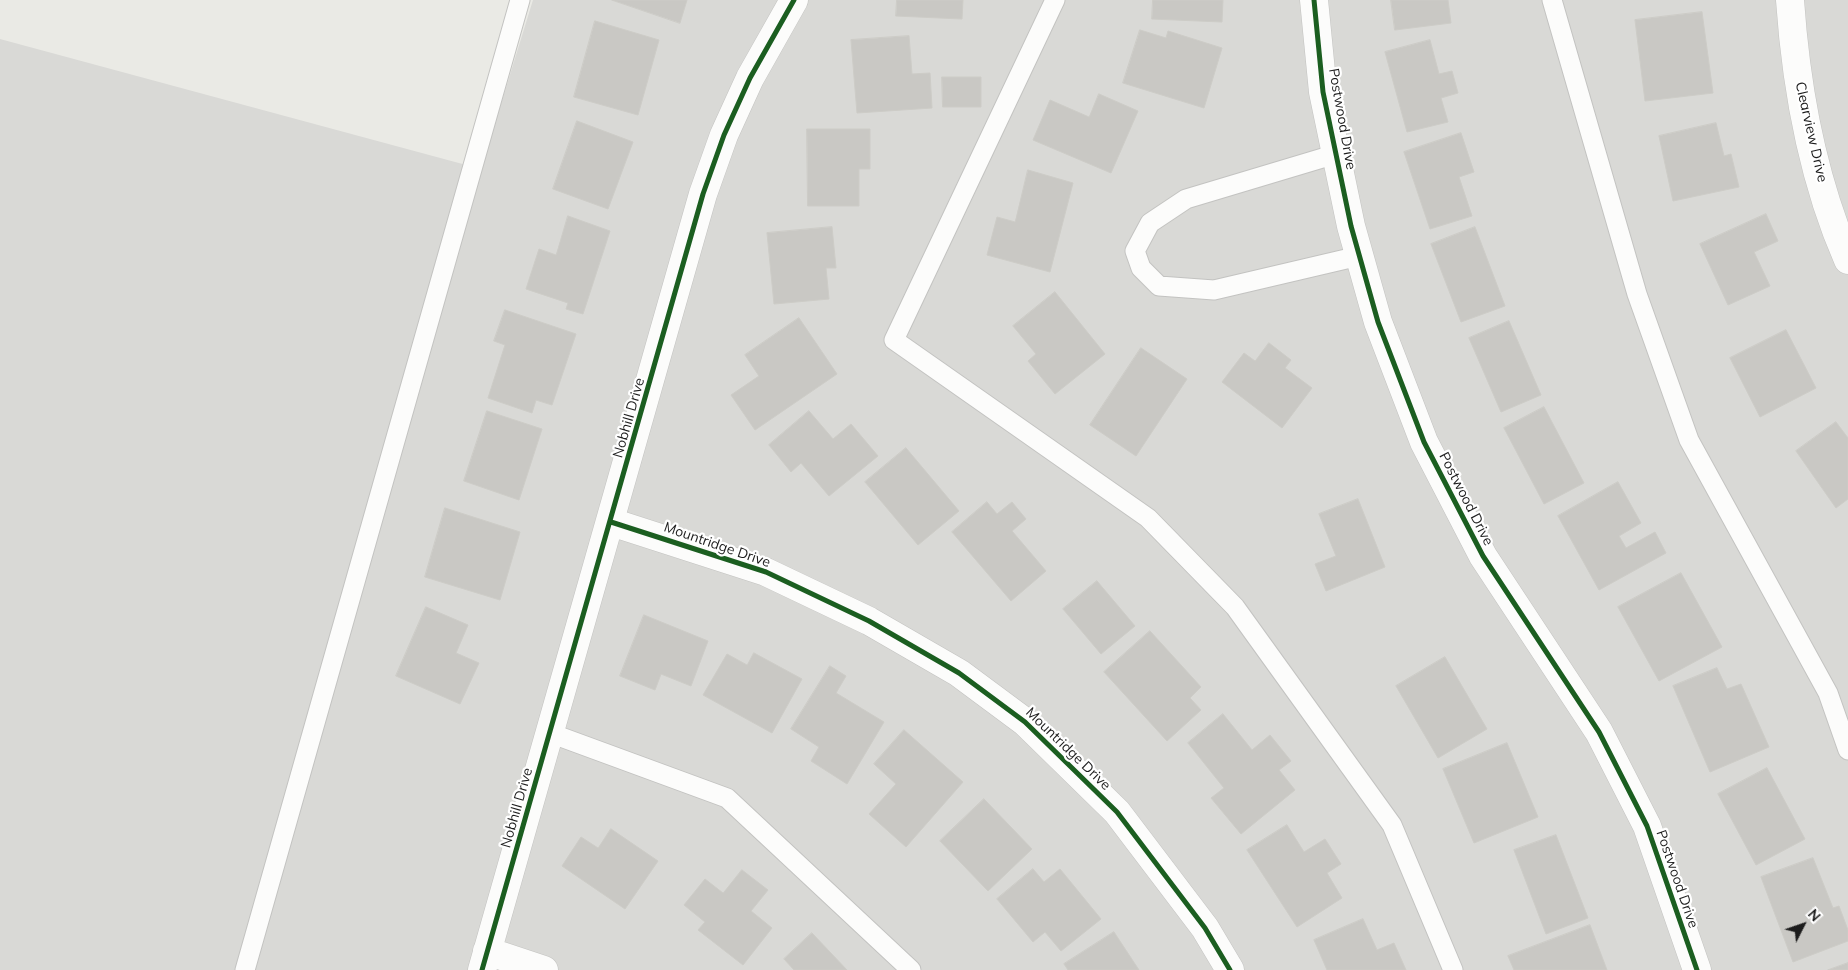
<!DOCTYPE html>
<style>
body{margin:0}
#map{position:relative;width:1848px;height:970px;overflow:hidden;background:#eaeae5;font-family:Mulish,sans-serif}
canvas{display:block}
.north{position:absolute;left:1778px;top:900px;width:50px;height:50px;-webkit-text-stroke:4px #fff;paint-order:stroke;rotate:49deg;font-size:14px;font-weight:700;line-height:20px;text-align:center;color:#1c1c1c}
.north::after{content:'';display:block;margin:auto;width:18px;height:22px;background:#1c1c1c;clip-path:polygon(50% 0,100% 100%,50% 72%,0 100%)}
</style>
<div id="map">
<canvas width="1848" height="970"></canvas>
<div class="north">N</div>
</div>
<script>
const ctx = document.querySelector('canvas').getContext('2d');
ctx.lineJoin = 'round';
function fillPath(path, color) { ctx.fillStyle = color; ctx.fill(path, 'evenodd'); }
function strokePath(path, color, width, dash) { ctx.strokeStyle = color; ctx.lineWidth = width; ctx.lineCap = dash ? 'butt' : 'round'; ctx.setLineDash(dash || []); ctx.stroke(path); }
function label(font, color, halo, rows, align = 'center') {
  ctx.font = font + ' Mulish,sans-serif'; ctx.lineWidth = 4.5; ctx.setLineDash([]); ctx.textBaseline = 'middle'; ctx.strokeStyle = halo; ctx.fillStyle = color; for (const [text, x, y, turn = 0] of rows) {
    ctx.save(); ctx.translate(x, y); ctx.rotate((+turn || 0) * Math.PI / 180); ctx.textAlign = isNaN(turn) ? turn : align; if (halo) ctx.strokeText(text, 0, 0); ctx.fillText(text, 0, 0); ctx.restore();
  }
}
fillPath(new Path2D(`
 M533 0H1848V970H0V39L481 169Z`), '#d9d9d6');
const building = new Path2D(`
 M612 0H687L680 23Z
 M897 0H963L962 19 896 16Z
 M1153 0H1223L1222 22 1152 19Z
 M1391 0H1448L1451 23 1395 30Z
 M1702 12 1713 93 1645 101 1635 20Z
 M595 21 659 40 638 115 574 97Z
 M1140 30 1166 38 1168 31 1222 48 1204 108 1123 83Z
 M909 36 912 74 930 73 932 108 857 113 851 40Z
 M1430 40 1439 74 1452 71 1458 93 1441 98 1448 122 1407 132 1385 52Z
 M942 77H981V107H943Z
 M1099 94 1138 111 1111 173 1033 140 1050 100 1089 117Z
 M577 121 633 142 608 209 553 189Z
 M1716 123 1724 156 1731 154 1739 187 1673 201 1659 136Z
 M807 129H870V169H859V206H808Z
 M1461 133 1474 172 1459 177 1472 216 1430 229 1404 152Z
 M1028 170 1073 183 1050 272 987 255 997 217 1015 222Z
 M1766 214 1778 241 1754 252 1770 286 1728 305 1700 244Z
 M568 216 610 231 583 314 566 309 568 303 526 289 539 249 556 255Z
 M832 227 836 268H826L829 299 774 304 767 233Z
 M1475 227 1505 306 1461 322 1431 244Z
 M1055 292 1105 354 1055 394 1028 361 1036 354 1013 326Z
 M505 310 576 334 552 405 536 400 532 413 488 398 505 345 494 341Z
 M799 318 837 374 755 430 731 395 759 376 745 355Z
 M1509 321 1541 395 1501 412 1469 338Z
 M1786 330 1816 388 1760 417 1730 358Z
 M1269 343 1291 360 1285 368 1312 388 1282 428 1222 382 1244 353 1255 361Z
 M1141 348 1187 379 1136 456 1090 425Z
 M1544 407 1584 483 1544 504 1504 428Z
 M487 411 542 429 519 500 464 481Z
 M809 411 833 439 851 424 878 456 829 496 801 463 791 472 769 445Z
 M1836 422 1848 438V499L1836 508 1796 451Z
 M906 448 959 511 918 545 865 482Z
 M1618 482 1641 523 1619 536 1626 548 1655 532 1666 553 1599 590 1558 516Z
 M1358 499 1385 567 1326 591 1315 564 1336 556 1319 514Z
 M987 502 997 514 1012 502 1026 519 1012 531 1046 571 1011 601 952 532Z
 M445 508 520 532 500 600 425 577Z
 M1681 573 1722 647 1659 681 1618 607Z
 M1097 581 1135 626 1101 654 1063 609Z
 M426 607 468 625 456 653 479 663 460 704 396 676Z
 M644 615 708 641 691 686 661 674 655 690 620 676Z
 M1150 631 1201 687 1190 698 1201 710 1167 741 1104 672Z
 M754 653 802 679 772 733 703 695 727 654 747 665Z
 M1445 657 1487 729 1438 758 1396 686Z
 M830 666 846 676 836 693 884 722 847 784 811 761 819 747 791 729Z
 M1717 668 1727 689 1741 684 1769 747 1710 772 1673 686Z
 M1223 714 1252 750 1270 735 1291 761 1279 770 1295 790 1241 834 1211 798 1224 788 1188 743Z
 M904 730 963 782 906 847 869 814 896 784 874 764Z
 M1507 743 1538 817 1474 843 1443 769Z
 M1767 768 1805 839 1756 865 1718 794Z
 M984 799 1032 849 988 891 940 841Z
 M1287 825 1304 852 1325 839 1341 864 1327 873 1342 898 1297 927 1247 850Z
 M611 829 658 861 625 909 562 866 581 837 598 848Z
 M1556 835 1588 918 1546 934 1514 850Z
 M1813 858 1833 908 1839 906 1848 930V941L1793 962 1761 877Z
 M1033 869 1044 882 1060 869 1101 919 1061 951 1045 932 1033 942 997 899Z
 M742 870 768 890 751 911 772 928 743 965 698 930 705 922 684 905 705 879 723 893Z
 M1363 919 1377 950 1394 943 1406 970H1327L1314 940Z
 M1590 925 1607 970H1514L1508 956Z
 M1114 932 1139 970H1068L1064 964Z
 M812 933 847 970H794L784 959Z
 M1848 963V970H1828Z`);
fillPath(building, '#c9c8c4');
strokePath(building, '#cdccc7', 1);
const service = new Path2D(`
 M1055 0 894 340 1148 518 1235 607 1392 825 1453 970
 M1552 0 1637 294 1689 440 1828 693 1848 750
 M1336 154 1186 199 1150 223 1135 251 1141 268 1159 286 1214 290 1359 256
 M550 733 727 798 911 970
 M245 970 520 0`);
const minor = new Path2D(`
 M1314 0 1323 92 1351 226 1378 322 1424 442 1483 556 1599 732 1647 826 1697 970
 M611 522 766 572 869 621 959 673 1025 722 1117 812 1205 928 1230 970
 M487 951 544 970
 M482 970 703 194 724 135 750 78 794 0`);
const tertiary = new Path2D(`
 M1790 0C1796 87 1813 180 1848 260`);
strokePath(service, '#c3c3c1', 21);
strokePath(minor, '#c3c3c1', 29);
strokePath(tertiary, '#c3c3c1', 29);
strokePath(service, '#fcfcfb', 19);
strokePath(minor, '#fcfcfb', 28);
strokePath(tertiary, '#fcfcfb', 28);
strokePath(new Path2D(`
 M1314 0 1323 92 1351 226 1378 322 1424 442 1483 556 1599 732 1647 826 1697 970
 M611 522 766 572 869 621 959 673 1025 722 1117 812 1205 928 1230 970
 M482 970 703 194 724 135 750 78 794 0`), '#1b5e20', 5);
label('14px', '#1c1c1c', '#fff', [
 ["Postwood Drive",1342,119,80],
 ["Clearview Drive",1811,132,77],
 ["Nobhill Drive",629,418,-74],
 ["Postwood Drive",1466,499,63],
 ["Mountridge Drive",717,545,19],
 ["Mountridge Drive",1068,749,44],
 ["Nobhill Drive",517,808,-74],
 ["Postwood Drive",1677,879,71]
]);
</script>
